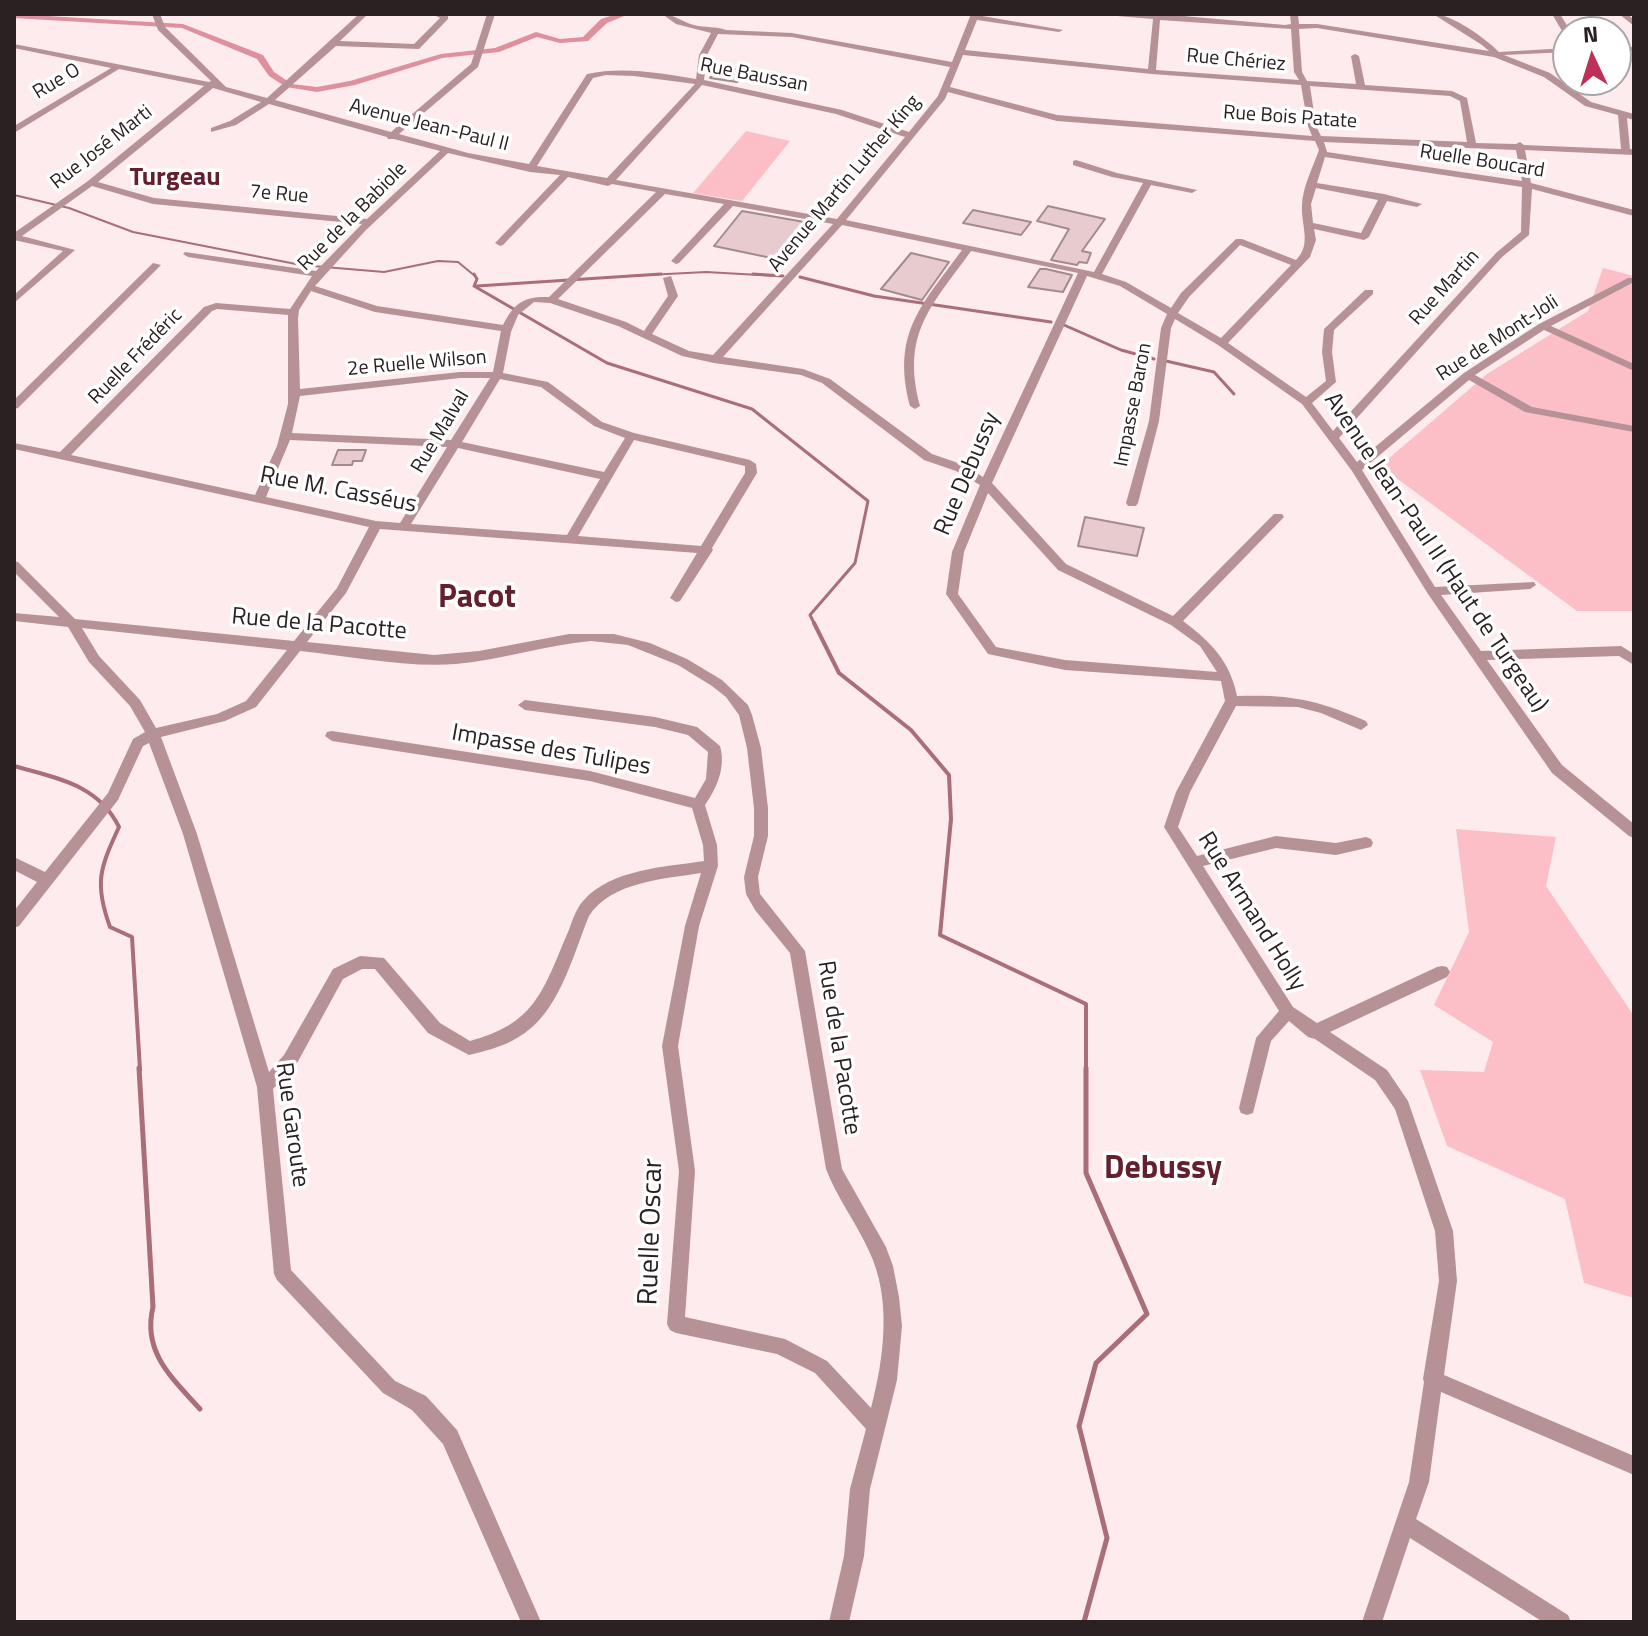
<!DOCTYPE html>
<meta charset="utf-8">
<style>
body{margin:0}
#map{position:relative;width:1648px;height:1636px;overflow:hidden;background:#fdebed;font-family:"Titillium Web",sans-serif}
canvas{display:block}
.frame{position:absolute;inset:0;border:16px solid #2b2022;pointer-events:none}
.north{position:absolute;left:1552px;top:16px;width:80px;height:80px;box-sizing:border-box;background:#fff;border:2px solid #aaa6a7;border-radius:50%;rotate:356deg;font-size:22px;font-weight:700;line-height:32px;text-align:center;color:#2b2022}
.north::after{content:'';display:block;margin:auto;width:28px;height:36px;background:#bf3058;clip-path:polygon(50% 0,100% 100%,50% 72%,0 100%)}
</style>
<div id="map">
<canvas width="1648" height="1636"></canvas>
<div class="frame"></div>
<div class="north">N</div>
</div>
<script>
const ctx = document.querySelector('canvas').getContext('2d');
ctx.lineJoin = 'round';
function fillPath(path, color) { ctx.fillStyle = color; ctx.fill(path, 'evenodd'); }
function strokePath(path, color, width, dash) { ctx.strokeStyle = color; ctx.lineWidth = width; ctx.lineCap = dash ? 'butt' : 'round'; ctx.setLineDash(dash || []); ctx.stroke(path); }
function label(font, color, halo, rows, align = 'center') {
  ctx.font = font + ' "Titillium Web",sans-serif'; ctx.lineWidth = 7; ctx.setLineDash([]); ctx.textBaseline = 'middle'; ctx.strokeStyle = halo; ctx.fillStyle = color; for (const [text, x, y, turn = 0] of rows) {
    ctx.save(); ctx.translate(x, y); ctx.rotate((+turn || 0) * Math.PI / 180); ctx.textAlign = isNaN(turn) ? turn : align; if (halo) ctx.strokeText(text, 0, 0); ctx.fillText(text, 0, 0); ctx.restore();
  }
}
fillPath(new Path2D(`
 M746 131 790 141 742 201 693 193Z
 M1603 268 1634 276V611H1577L1380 466 1487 374 1588 311Z
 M1456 829 1556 837 1546 886 1634 1016V1298L1584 1283 1565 1199 1447 1146 1420 1070 1484 1072 1493 1042 1434 1005 1469 932Z`), '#fcbfc8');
strokePath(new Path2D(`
 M14 195 69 208 133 232 301 265 384 272 438 261 458 262 475 276
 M628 276 706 272 777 276`), '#a96e78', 2);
strokePath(new Path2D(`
 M753 274 783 276
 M800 277 874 296 1051 322
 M474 286 477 279 474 274
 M474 286 607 363 752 409 868 501 855 563 810 615 815 625
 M477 286 661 274
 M1064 325 1121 350 1154 359
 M1166 361 1214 372 1234 394`), '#a96e78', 3);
strokePath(new Path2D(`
 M814 623 839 673 911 730 949 775 951 819 940 935 1086 1004V1070
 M14 766C56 778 98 784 119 827 100 868 94 883 110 927L132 937 140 1070`), '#a96e78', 4);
strokePath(new Path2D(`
 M139 1068 153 1307C142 1352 172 1378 200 1409
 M1084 1622 1107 1538 1079 1426 1096 1363 1147 1314 1086 1173V1068`), '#a96e78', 5);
fillPath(new Path2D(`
 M14 14 183 24 263 55 274 72 292 84 317 87 350 81 441 54 495 48 536 32 560 39 583 37 601 19 617 14H629L607 23 588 41 560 43 537 37 499 52 442 58 355 85 317 92 286 87 269 76 257 59 182 28 14 18Z
 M762 14H868L864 16H766Z`), '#df909d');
const building = new Path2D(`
 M719 67 746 71 737 82 710 78Z
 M1048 206 1105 219 1082 251 1091 253 1087 263 1079 262 1077 265 1051 260 1069 229 1037 221Z
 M973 210 1031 222 1021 235 963 223Z
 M742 211 810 223 781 260 714 246Z
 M911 253 949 262 922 300 881 289Z
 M1040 269H1046L1072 275 1063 292 1028 287Z
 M338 450H366L362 461H353L352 465H332Z
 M1085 517 1144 528 1137 556 1078 546Z`);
fillPath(building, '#e8cbcf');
strokePath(building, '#a58a8d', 2);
fillPath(new Path2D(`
 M152 14H160L165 27 226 87 267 98 359 14H368L340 41 414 44 440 18 432 14 448 15V19L419 49 336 46 275 100 391 132 471 64 487 14H495L478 67 399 134 468 153 529 164 587 74C623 66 660 73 696 79L699 55 711 33 676 24 662 14C674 14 682 22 694 25 705 28 716 26 726 30L792 33 952 62 971 14 1063 30 1059 32 977 20 965 50 1148 69 1153 19 1117 16 1113 14H1161L1285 25 1291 24 1290 14H1298L1299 24H1317L1489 51 1482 45 1433 14C1452 14 1485 38 1499 52L1568 48V52L1504 55 1550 73 1591 102 1634 114V120L1627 118 1630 149H1634V155L1525 150 1531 183 1634 210V216L1532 189 1529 235 1502 257 1339 438 1357 462 1464 373 1539 324 1628 278H1634V282L1551 326 1634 364V371L1544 330 1475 375 1532 407 1634 426V432L1525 412 1469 380 1362 470 1435 587 1534 582 1536 585 1530 589 1441 595 1481 651 1621 646 1634 654V665L1619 656 1487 660 1562 765 1634 824V838L1629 836 1552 773 1428 594 1352 471 1302 404 1218 345 1175 319 1171 328 1159 421 1138 503 1136 506H1128L1126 503 1149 421 1161 328 1167 314 1120 286 1087 276 992 483 1066 564 1173 616 1274 514H1282L1284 517 1183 621C1211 642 1230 661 1237 696 1290 694 1318 700 1366 721L1368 725 1361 730 1321 713 1298 707 1236 706 1190 792 1178 827 1197 856 1276 836 1336 843 1366 837 1371 839 1373 843 1371 847 1336 855 1276 848 1203 866 1293 1007 1317 1023 1437 967 1442 966 1447 967 1450 972 1447 977 1330 1032 1387 1070 1408 1101 1453 1231 1457 1281 1444 1375 1634 1456V1475L1441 1392 1429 1482 1416 1519 1568 1615 1571 1622H1543L1410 1538 1382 1622H1362L1409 1482 1424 1382 1423 1379 1439 1281 1435 1231 1395 1109 1375 1080 1315 1039 1308 1037 1289 1021 1271 1041 1253 1113 1247 1115 1241 1113 1239 1108 1256 1038 1279 1011 1164 827 1176 792 1225 701 1221 681 1065 670 988 654 946 594 952 552 980 485 956 471 924 460 822 383 801 375 714 363 682 356 618 326 550 303 534 302 518 315 511 332 503 373 548 382 602 422 634 433 750 460 756 464 757 473 712 548 713 550 680 601 676 602 670 598 697 553 380 529 346 593 307 642 434 655 479 651 569 634H614L650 643 687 659 722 680 748 705 752 715 761 748 768 808V836L758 877 760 894 805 951 842 1169 886 1247 893 1266 899 1297 902 1326 897 1380 870 1489 864 1556 849 1622H829L844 1556 850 1489 866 1429 815 1373 777 1354 676 1333 670 1330 667 1324 679 1171 662 1046 685 926 701 873C665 879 612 881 589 916 572 957 559 1015 517 1038 502 1047 485 1051 469 1055L428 1033 375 969H362L343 979 296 1065 273 1089 291 1270 395 1381 426 1396 457 1430 541 1622H521L443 1444 412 1410 383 1393 277 1280 274 1274 257 1087 183 834 149 743 143 746 118 800 19 926 14 928V911L37 882 14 870V857L45 872 108 793 133 739 145 732 130 706 89 662 68 627 14 621V613L59 617 14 572V561L18 562 75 619 294 641 337 588 369 527 14 449V443L60 452 204 307 216 303 290 309 312 276 188 257 183 254 185 252 316 271 362 224 153 204 92 186 22 236 75 250 14 303V295L63 251 14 240V233L88 181 204 86 119 69 14 133V126L111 68 14 48V44L209 82 211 81 158 30ZM1160 20 1291 29 1294 72 1299 80 1156 70ZM1317 28 1494 57 1544 77 1585 106 1618 115 1621 149 1524 145 1520 142 1516 144 1476 143 1467 98 1452 91 1365 85 1359 56 1355 54 1351 56 1356 84 1307 81 1302 72 1299 29ZM718 34 792 37 950 67 938 96 909 132 842 110 704 80 707 55ZM963 55 1152 74 1301 85 1308 126 1312 136 1057 115 950 87ZM606 75 634 76 695 84 607 178 537 166 593 78ZM702 85 836 114 905 137 837 219 616 180ZM1310 86 1450 96 1460 101 1467 142 1321 136 1316 126ZM213 88 261 102 230 121 211 128V132L236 125 269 104 387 137 388 139H394L440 151 367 219 154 198 98 182ZM948 92 1057 121 1315 141 1319 150C1313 167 1302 188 1302 206 1301 226 1312 244 1296 260L1242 239H1236L1181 293 1171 308 1126 282 1102 274 1151 185 1192 193 1197 190 1117 173 1076 160 1073 161V165L1112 177 1143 183 1094 272 846 220 945 99ZM1324 142 1516 150 1522 181 1327 152ZM448 153 530 172 560 175 497 241 495 243 500 246 503 245 568 177 608 186 612 184 656 192 549 297C524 296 514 303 503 325L377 306 315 286 365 231ZM1325 157 1522 187 1521 232 1496 253 1333 431 1312 403 1336 382 1332 352 1334 330 1373 294V290H1365L1324 329 1322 352 1326 381 1306 397 1228 343 1310 257 1316 240 1314 229 1364 240 1369 237 1387 201 1417 207 1422 204 1384 194 1317 183ZM1316 188 1378 200 1361 233 1313 223 1311 204ZM665 194 724 204 673 259 671 261 676 264 679 263 733 206 833 224 713 355 689 351 652 334 678 296 671 276 663 278 668 296 644 331 626 322 558 299ZM842 225 962 250C922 305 891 333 910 406L915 409 920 406C901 333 931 307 971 251L1078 273 983 477 964 465 932 454 830 379 803 369 723 357ZM1240 245 1291 265 1221 338 1178 313 1189 297ZM311 291 375 312 501 331 493 372H460L300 389 298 318 299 310ZM217 309 288 315V404L277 446 255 495 71 455 212 311ZM460 378H490L451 440 292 433 300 396ZM500 379 541 387 594 426 625 438 604 472 462 442ZM290 440 447 447 400 523 376 521 266 497ZM634 440 745 466V473L701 546 578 536ZM458 448 600 479 567 535 411 524ZM988 493 1058 570 1171 625 1200 646 1217 672 1065 660 996 647 958 594 964 552ZM82 628 287 650 246 701 217 714 156 728 140 700 99 656ZM591 641 628 645 678 665 712 686 726 697 739 715 747 748 754 808V836L744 877 746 894 755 910 790 953 826 1169C837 1198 856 1222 869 1251 892 1299 884 1358 871 1408L827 1361 785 1339 685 1317 695 1171 678 1046 699 926 718 866 717 845 705 805C717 788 726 767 720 746L697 727 655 717 525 700 518 705 525 710 655 727 688 735 708 752 706 779 695 798 590 771 332 731 327 732 325 736 332 741 590 781 692 808 703 845 704 861C665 867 611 869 583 901 574 911 571 927 565 939 542 994 533 1024 470 1041L440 1023 384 958 360 956 333 969 284 1055 269 1072 197 834 161 737 225 721 256 707 300 651C348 656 409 668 456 664 502 660 545 645 591 641Z
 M1552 14H1560L1571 32H1568V36H1565Z
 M1619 14H1628L1634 20V26Z
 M1616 47H1634V51H1616Z
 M153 263 161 265 18 408 14 409V400Z`), '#b69297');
label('20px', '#2b2022', '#fff', [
 ["Rue Chériez",1236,61,5],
 ["Rue Baussan",754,76,11],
 ["Rue O",57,82,-31],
 ["Rue Bois Patate",1290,118,4],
 ["Avenue Jean-Paul II",429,126,14],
 ["Rue José Marti",102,148,-38],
 ["Ruelle Boucard",1482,162,9],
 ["Avenue Martin Luther King",845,184,-50],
 ["7e Rue",279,195,5],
 ["Rue de la Babiole",353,217,-45],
 ["Rue Martin",1445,288,-48],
 ["Rue de Mont-Joli",1498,339,-33],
 ["Ruelle Frédéric",136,357,-46],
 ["2e Ruelle Wilson",417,364,-5],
 ["Impasse Baron",1134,405,-79],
 ["Rue Malval",441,432,-59]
]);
label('24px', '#2b2022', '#fff', [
 ["Rue Debussy",968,474,-67],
 ["Rue M. Casséus",338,491,11],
 ["Avenue Jean-Paul II (Haut de Turgeau)",1435,553,56],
 ["Rue de la Pacotte",319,625,5],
 ["Impasse des Tulipes",551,751,10],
 ["Rue Armand Holly",1251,912,58],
 ["Rue de la Pacotte",838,1048,81],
 ["Rue Garoute",291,1125,82]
]);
label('bold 26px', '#652030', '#fff', [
 ["Turgeau",175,179]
]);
label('28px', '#2b2022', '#fff', [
 ["Ruelle Oscar",652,1232,-88]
]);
label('bold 32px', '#652030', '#fff', [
 ["Pacot",477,599],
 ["Debussy",1163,1170]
]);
</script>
